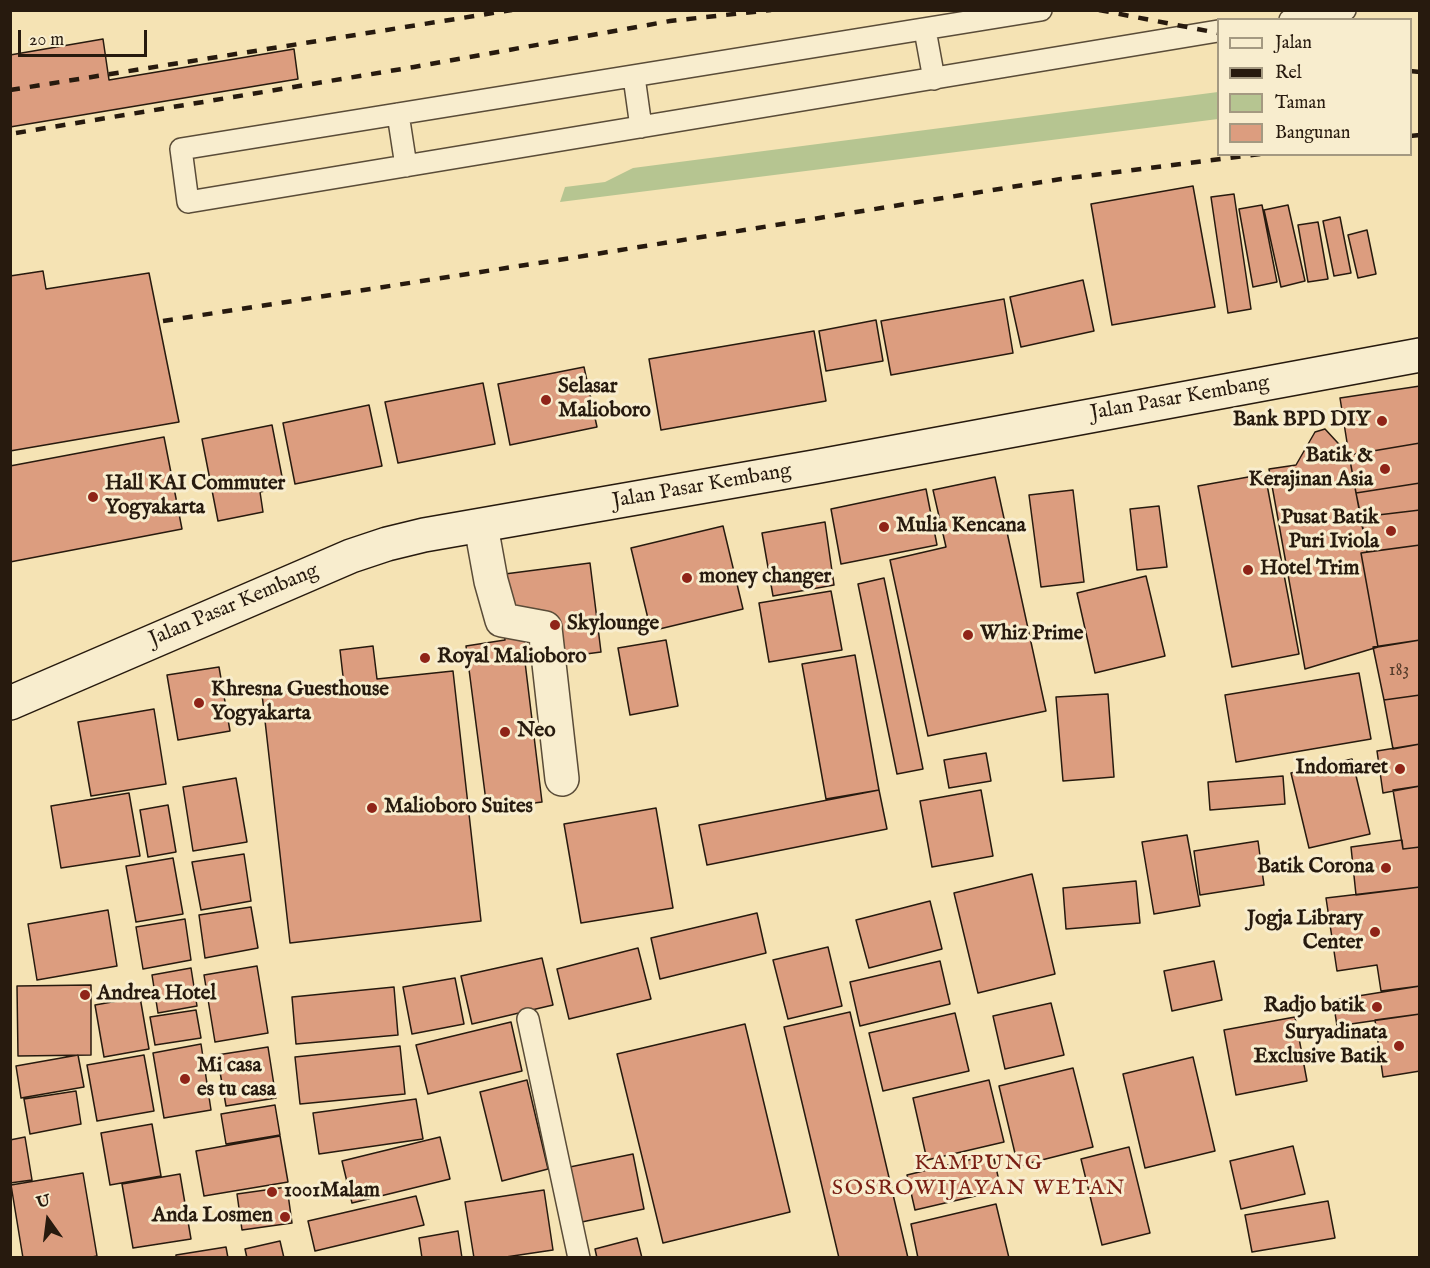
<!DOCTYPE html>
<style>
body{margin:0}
#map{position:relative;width:1430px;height:1268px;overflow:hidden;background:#f5e3b4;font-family:"IM FELL English",serif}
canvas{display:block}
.frame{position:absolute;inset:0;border:12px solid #271a0e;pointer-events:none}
.legend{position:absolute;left:1217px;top:18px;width:195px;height:138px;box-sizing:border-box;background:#f8edce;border:2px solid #a49981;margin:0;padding:8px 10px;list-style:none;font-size:18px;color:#271a0e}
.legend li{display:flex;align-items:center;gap:12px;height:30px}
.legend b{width:30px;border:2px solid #a49981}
.north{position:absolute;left:18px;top:1190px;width:60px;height:60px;-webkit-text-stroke:4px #f8edce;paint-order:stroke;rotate:346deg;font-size:16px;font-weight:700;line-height:24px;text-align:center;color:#271a0e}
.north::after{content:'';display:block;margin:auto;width:21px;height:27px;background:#271a0e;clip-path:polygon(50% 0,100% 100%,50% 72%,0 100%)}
.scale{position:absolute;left:18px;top:30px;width:129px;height:27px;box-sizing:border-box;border:3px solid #271a0e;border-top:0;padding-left:8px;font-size:18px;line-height:21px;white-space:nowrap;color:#271a0e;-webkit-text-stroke:4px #f8edce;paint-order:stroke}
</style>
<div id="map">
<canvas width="1430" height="1268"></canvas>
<div class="frame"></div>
<ul class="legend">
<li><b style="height:8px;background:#f8edce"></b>Jalan</li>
<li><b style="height:8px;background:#271a0e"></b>Rel</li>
<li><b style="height:16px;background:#b6c591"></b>Taman</li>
<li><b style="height:16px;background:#dc9d7f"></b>Bangunan</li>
</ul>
<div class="north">U</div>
<div class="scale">20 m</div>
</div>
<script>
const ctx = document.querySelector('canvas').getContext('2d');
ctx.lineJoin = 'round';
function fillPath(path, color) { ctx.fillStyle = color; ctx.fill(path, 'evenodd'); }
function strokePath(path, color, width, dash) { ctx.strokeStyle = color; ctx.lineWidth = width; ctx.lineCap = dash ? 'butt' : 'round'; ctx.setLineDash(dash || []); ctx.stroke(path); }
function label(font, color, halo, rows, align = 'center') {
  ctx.font = font + ' "IM FELL English",serif'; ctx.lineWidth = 6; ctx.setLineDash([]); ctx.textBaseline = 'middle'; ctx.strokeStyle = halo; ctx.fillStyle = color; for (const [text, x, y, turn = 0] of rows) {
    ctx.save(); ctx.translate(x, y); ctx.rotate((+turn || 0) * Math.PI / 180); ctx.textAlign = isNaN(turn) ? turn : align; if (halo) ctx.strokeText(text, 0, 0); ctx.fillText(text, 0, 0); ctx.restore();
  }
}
fillPath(new Path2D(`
 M1218 92V119L560 202 565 187 605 182 633 168Z`), '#b6c591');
const building = new Path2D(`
 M103 39 109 80 294 49 298 79 10 127V55Z
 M1193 186 1215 307 1112 325 1091 204Z
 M1234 194 1251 309 1228 313 1211 197Z
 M1262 205 1277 282 1253 287 1239 209Z
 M1288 205 1305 281 1281 287 1264 210Z
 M1340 217 1351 273 1334 276 1323 221Z
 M1318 222 1328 279 1308 282 1298 225Z
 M1367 230 1376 274 1358 278 1348 235Z
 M43 271 46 289 149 273 179 422 10 451V276Z
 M1083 280 1094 331 1021 347 1010 297Z
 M1004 299 1013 353 891 375 881 321Z
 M876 320 883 361 826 371 819 331Z
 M814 331 826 401 661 430 649 359Z
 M584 367 597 427 510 445 498 384Z
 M483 383 495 444 398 463 385 402Z
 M1420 386V443L1349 455 1340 398Z
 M369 405 382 466 295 484 283 423Z
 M272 425 284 487 260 492 263 512 218 521 202 439Z
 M1325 429 1349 455 1367 552 1361 553 1378 647 1305 669 1269 469 1296 465 1315 432Z
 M164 437 182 529 10 562V466Z
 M1420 443V483L1356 493 1349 455Z
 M1265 474 1299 654 1232 667 1198 486Z
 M995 477 1046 711 928 736 890 560 946 547 933 490Z
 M1420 483V510L1361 517 1356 493Z
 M926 489 937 545 841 564 831 509Z
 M1073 490 1084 582 1041 587 1029 495Z
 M1159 506 1167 567 1137 570 1130 509Z
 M1420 510V545L1367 552 1361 517Z
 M825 522 834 585 773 596 762 533Z
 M723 526 743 609 651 631 631 548Z
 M1420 545V640L1378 647 1361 553Z
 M590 563 601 652 525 662 542 802 487 809 466 646 505 640 497 575Z
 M1146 576 1165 656 1095 673 1077 593Z
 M884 578 923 769 897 774 858 584Z
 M831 591 842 650 769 662 759 603Z
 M666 640 678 706 630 715 618 648Z
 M1420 640V695L1384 700 1373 647Z
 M373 646 377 679 453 671 481 921 290 943 262 694 344 685 340 650Z
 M855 655 879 790 826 799 802 664Z
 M219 667 230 731 178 740 167 675Z
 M1359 673 1371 739 1236 762 1225 695Z
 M1108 694 1114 777 1063 781 1056 697Z
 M1420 695V744L1393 749 1384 700Z
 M154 709 166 784 91 796 78 722Z
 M1420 744V786L1383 793 1377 751Z
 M986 753 991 781 949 788 944 760Z
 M1352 759 1370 834 1309 848 1291 773Z
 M1283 776 1285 804 1210 810 1208 782Z
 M236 778 247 842 193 851 183 787Z
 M1420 786V847L1403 849 1393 790Z
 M879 790 887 829 707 865 699 825Z
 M981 790 993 856 932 867 920 801Z
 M129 793 140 856 61 868 51 806Z
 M168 805 176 852 148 857 140 810Z
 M656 808 673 908 581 923 564 824Z
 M1187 835 1200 906 1154 914 1142 842Z
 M1402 840 1403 849 1420 847V887L1356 895 1351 847Z
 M1258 841 1264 885 1200 895 1194 851Z
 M244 854 251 901 201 910 192 862Z
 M173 858 183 914 136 922 126 866Z
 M1032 874 1055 974 978 993 954 893Z
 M1136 881 1140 923 1066 929 1063 888Z
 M1420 887V986L1381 991 1377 965 1337 971 1326 898Z
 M930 901 942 949 869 968 856 920Z
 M251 907 258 948 205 958 199 915Z
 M108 910 117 966 37 980 28 924Z
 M757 913 766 953 660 979 651 938Z
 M185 919 191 960 143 969 136 927Z
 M828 947 842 1006 788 1019 773 960Z
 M638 948 651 999 569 1019 557 969Z
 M542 958 553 1005 472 1024 461 976Z
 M940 961 950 1004 860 1026 850 982Z
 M1214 961 1222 1000 1172 1011 1164 971Z
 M257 966 268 1033 215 1042 204 975Z
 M191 968 197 1006 158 1013 152 975Z
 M455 978 464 1024 412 1034 403 987Z
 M91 985V1055L18 1056 17 986Z
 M1420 986V1014L1337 1026 1333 1000Z
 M394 987 398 1035 296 1044 292 997Z
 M140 997 149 1049 104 1057 95 1005Z
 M1051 1003 1064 1055 1005 1069 993 1016Z
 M196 1010 201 1038 155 1045 150 1017Z
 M850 1012 908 1258H839L784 1027Z
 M955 1013 969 1071 883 1091 869 1033Z
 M1420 1014V1071L1383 1077 1375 1020Z
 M1295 1017 1307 1081 1236 1095 1224 1030Z
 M511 1022 522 1071 428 1094 416 1045Z
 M745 1024 790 1212 663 1243 617 1054Z
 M201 1044 211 1110 164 1118 153 1053Z
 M400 1046 405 1094 300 1104 295 1057Z
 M268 1047 276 1098 226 1106 217 1055Z
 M78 1055 84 1087 21 1098 16 1066Z
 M144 1055 154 1111 97 1121 87 1065Z
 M1193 1057 1215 1151 1145 1168 1123 1074Z
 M1073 1068 1093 1147 1018 1166 999 1086Z
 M527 1080 548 1169 502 1181 480 1092Z
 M989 1080 1004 1142 927 1160 913 1098Z
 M76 1091 81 1124 30 1134 24 1099Z
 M416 1099 423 1139 319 1154 313 1113Z
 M275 1105 280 1135 226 1144 221 1114Z
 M152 1124 161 1176 110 1185 101 1133Z
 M280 1136 288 1182 204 1196 196 1151Z
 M25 1137 32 1180 10 1183V1140Z
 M440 1137 450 1179 352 1203 342 1161Z
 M1293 1146 1305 1194 1241 1209 1230 1161Z
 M1129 1147 1150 1233 1102 1245 1081 1159Z
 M633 1154 644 1209 577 1223 565 1168Z
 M993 1154 1001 1190 915 1210 907 1175Z
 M83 1173 97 1256 87 1258H23L11 1185Z
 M180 1174 191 1239 133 1248 122 1184Z
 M287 1187 292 1223 242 1230 237 1194Z
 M544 1190 553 1250 499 1258H474L465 1202Z
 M416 1196 424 1225 315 1251 308 1221Z
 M1328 1201 1335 1238 1252 1252 1245 1215Z
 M996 1204 1009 1258H918L911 1224Z
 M458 1231 462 1258H422L419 1238Z
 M637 1238 642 1258H597L595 1249Z
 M280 1241 284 1258H247L245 1249Z
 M226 1247 228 1258H176V1255Z`);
fillPath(building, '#dc9d7f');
strokePath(building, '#271a0e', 1.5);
const lane = new Path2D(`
 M1041 10 181 149 188 202 1218 31
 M1290 20 1345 10
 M925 30 934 79
 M634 77 641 127
 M398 114 406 166
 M528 1019 579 1258`);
const street = new Path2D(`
 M481 526 491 581 502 620 545 628 562 779`);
const secondary = new Path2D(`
 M10 703 351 556 387 544 424 535 814 467 1420 355`);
strokePath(lane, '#5a4c38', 24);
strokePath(street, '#5a4c38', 36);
strokePath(secondary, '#271a0e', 36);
strokePath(lane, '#f8edce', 21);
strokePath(street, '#f8edce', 33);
strokePath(secondary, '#f8edce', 33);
strokePath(new Path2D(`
 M1099 10 1218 33
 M1410 71 1420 72
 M10 90 512 10
 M16 133 414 67 670 21 771 10
 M1410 136 1420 135
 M163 321 571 258 1061 179 1261 154`), '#271a0e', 4.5, [10, 10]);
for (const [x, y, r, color] of [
 [546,400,6,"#8f2418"],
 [1382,421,6,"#8f2418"],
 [1385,469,6,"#8f2418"],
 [93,497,6,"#8f2418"],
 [884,527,6,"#8f2418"],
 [1391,531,6,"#8f2418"],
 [1248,570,6,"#8f2418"],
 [687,578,6,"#8f2418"],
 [555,625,6,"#8f2418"],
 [968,635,6,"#8f2418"],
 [425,658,6,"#8f2418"],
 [199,703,6,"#8f2418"],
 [505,732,6,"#8f2418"],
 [1400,769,6,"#8f2418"],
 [372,808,6,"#8f2418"],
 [1386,868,6,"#8f2418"],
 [1375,932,6,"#8f2418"],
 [85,995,6,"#8f2418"],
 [1377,1007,6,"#8f2418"],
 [1399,1046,6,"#8f2418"],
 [185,1079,6,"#8f2418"],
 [272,1192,6,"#8f2418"],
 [285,1217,6,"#8f2418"]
]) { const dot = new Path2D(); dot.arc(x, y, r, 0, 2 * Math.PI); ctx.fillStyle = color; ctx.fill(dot); strokePath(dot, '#f8edce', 2); }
label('18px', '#543b2a', null, [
 ["183",1399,671]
]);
label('bold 21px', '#271a0e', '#f8edce', [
 ["Selasar",558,388],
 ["Malioboro",558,412],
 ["Bank BPD DIY",1370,421,"right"],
 ["Batik &",1373,457,"right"],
 ["Kerajinan Asia",1373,481,"right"],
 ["Hall KAI Commuter",105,485],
 ["Yogyakarta",105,509],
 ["Pusat Batik",1379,519,"right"],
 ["Puri Iviola",1379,543,"right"],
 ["Mulia Kencana",896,527],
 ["Hotel Trim",1260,570],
 ["money changer",699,578],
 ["Skylounge",567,625],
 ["Whiz Prime",980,635],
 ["Royal Malioboro",437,658],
 ["Khresna Guesthouse",211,691],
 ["Yogyakarta",211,715],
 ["Neo",517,732],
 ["Indomaret",1388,769,"right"],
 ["Malioboro Suites",384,808],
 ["Batik Corona",1374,868,"right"],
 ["Jogja Library",1363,920,"right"],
 ["Center",1363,944,"right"],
 ["Andrea Hotel",97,995],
 ["Radjo batik",1365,1007,"right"],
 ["Suryadinata",1387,1034,"right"],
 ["Exclusive Batik",1387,1058,"right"],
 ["Mi casa",197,1067],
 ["es tu casa",197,1091],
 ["1001Malam",284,1192],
 ["Anda Losmen",273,1217,"right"]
], 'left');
label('21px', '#271a0e', '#f8edce', [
 ["Jalan Pasar Kembang",1180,399,-10],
 ["Jalan Pasar Kembang",702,487,-10],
 ["Jalan Pasar Kembang",234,606,-23]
]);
ctx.letterSpacing = '1.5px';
label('22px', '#7a1f14', '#f8edce', [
 ["KAMPUNG",979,1164],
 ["SOSROWIJAYAN WETAN",979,1189]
]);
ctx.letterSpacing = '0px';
</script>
